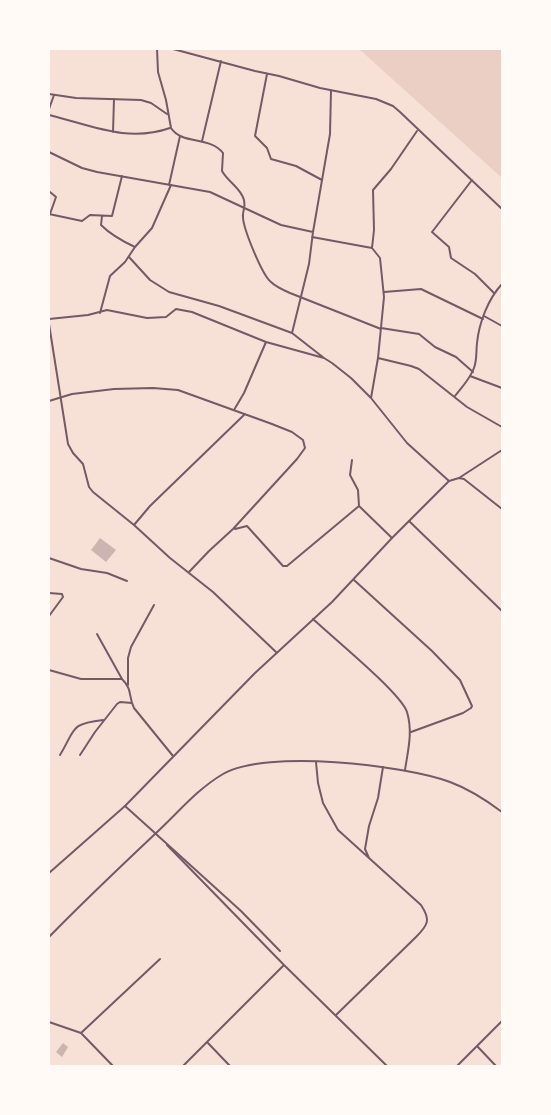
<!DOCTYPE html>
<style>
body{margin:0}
#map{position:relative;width:551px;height:1115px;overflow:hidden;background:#f7e1d7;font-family:"IBM Plex Sans",sans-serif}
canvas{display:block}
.frame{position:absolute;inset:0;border:50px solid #fffaf5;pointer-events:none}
</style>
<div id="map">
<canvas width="551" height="1115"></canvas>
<div class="frame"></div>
</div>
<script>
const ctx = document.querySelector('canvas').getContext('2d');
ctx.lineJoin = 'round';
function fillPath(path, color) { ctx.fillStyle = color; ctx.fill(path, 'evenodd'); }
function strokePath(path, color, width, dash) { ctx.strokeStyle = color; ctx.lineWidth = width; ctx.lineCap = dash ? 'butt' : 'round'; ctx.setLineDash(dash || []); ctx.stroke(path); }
fillPath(new Path2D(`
 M359 49H502V178Z`), '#ebcfc5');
fillPath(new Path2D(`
 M100 538 116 550 106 562 91 550Z
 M63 1043 68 1047 62 1057 56 1052Z`), '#ccb4b1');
strokePath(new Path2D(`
 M157 49 158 72 166 100 171 128C182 145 210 136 223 153L222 171C228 182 241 188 244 200 246 208 242 211 243 218 244 230 262 275 271 282 276 287 283 290 290 293L381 329
 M173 49 255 71 279 76 320 88 376 99 393 106 400 112 502 209
 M267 74 255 136 267 148 271 159 296 166 322 180
 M49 94 76 98 141 100 151 103 167 114
 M49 109 54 95
 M49 115C91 125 127 143 170 128
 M113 132 114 99
 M202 141 221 61
 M49 152 82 168 97 172 210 192 281 225 313 232
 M472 180 432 232 449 247 451 258 475 274 494 293
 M169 185 180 136
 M50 192 56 197 50 214
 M49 214 82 221 90 215 112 216 122 176
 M102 216 101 225C111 235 122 241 135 247
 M312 237 372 248 380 258 384 297 378 358 371 398
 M372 248 374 230 373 190 391 169 417 131
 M129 257 150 280 169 292 219 306 292 333 324 358
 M384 292 421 289 483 319
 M100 313 110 276 125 262 135 247 152 228 171 185
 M484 316 502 326
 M49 319 88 315 107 310 147 318 166 317 176 309 192 312 266 342 324 358 332 363 351 378 371 398 407 443 449 481
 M49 324 68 444 73 453 83 464 89 487 93 492 134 525 170 558 213 592 276 652
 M381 328 419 334 435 347 456 357 473 372
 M292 333 309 264 313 232 330 134 331 90
 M378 358 411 366 419 369 467 407 502 427
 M470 376 502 388
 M455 396C462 387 470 379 474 368 477 360 476 352 477 343 479 323 488 299 502 284
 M49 401 72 394 114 389 153 388 178 390 272 424 292 432 303 440 305 448 297 459 233 529 209 551 189 572
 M234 410 244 393 266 342
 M352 460 350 475 358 490 359 506 392 538
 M459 478 502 450
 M409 521 502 611
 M134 525 150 506 245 414
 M235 529 247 526 283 566H287L359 506
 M49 558 81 569 107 573 127 581
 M354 580 432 651 460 680 472 706 471 708 463 713 411 732
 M49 593 62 594 63 597 49 616
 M313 619C331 636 401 693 407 712 413 732 408 750 405 770
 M97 634 122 679
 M49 670 81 679H122C133 690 128 696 134 708L173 756
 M128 685V658L131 647 154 605
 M60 755C76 729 69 724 103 720
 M80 755 95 732 117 704 120 702 132 703
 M316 762 318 783 323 803 338 830 421 905C431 920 428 925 416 937L336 1015
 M125 806 155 833
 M167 845 284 965 387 1066
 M369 858 365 849 369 826 378 798 383 767
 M49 1022 81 1033 160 959
 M81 1033 113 1066
 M207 1042 230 1066
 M477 1046 496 1066
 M183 1066 284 965
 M457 1066 502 1021`), '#755966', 2);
strokePath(new Path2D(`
 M156 834 241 911 280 951
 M49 873 125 806 255 673 332 602 392 538 449 481 459 478 464 479 502 509
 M49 937C83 902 119 868 155 834 178 813 196 790 223 774 267 749 403 765 450 782 469 789 486 800 502 812`), '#755966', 2);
</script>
